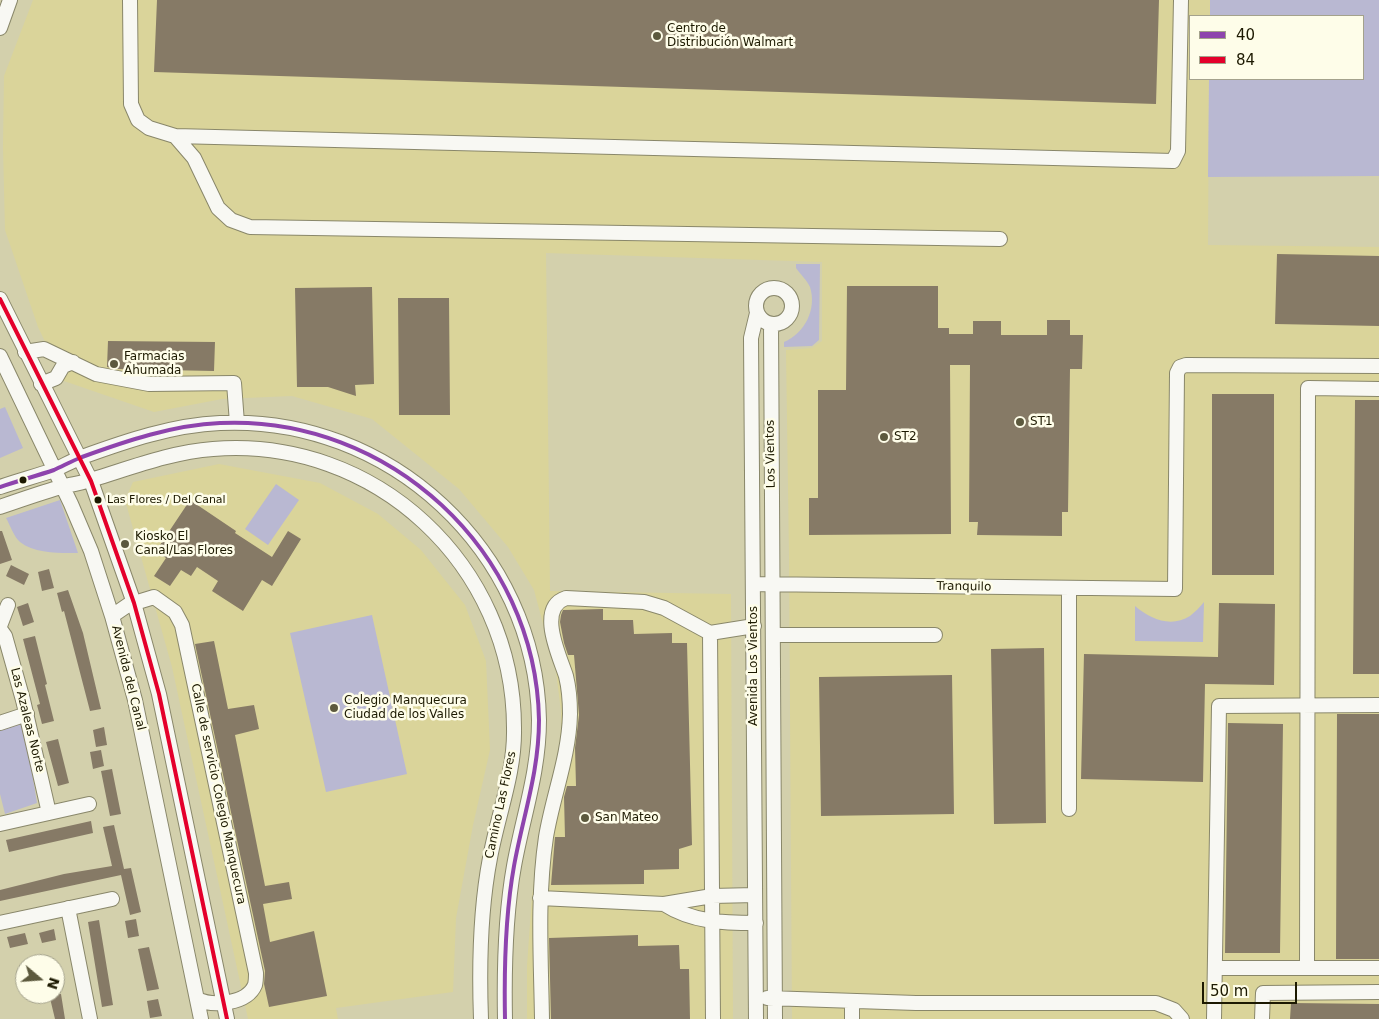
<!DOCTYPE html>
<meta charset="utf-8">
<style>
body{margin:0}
#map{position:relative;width:1379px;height:1019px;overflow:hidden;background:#d3d0ac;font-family:"DejaVu Sans",sans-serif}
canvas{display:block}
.legend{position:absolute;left:1189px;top:15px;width:175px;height:65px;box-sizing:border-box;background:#fefde9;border:1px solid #a4a28c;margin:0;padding:6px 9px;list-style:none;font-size:15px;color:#1c1901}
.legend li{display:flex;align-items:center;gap:10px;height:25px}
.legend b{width:25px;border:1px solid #a4a28c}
.north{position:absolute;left:15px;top:954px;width:50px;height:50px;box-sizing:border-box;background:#fefde9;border:1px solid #a4a28c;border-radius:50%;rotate:108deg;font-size:14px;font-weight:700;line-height:20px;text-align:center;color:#1c1901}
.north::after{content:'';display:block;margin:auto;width:18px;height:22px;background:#5c593d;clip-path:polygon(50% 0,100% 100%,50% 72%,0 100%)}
.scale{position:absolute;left:1202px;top:982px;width:95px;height:22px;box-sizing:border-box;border:2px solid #1c1901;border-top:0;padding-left:6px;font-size:15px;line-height:18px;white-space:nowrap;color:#1c1901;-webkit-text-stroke:4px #fefde9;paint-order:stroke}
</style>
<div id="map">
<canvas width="1379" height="1019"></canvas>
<ul class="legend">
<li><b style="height:6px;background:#8e44ad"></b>40</li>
<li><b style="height:6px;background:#e4002b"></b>84</li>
</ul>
<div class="north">N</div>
<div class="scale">50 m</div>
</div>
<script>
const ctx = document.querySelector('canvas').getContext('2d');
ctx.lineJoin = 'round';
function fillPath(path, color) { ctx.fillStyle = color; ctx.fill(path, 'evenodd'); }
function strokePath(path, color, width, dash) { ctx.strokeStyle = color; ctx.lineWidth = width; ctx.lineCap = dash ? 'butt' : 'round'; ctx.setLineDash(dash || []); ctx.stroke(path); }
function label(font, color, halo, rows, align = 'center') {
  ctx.font = font + ' "DejaVu Sans",sans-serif'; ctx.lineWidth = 5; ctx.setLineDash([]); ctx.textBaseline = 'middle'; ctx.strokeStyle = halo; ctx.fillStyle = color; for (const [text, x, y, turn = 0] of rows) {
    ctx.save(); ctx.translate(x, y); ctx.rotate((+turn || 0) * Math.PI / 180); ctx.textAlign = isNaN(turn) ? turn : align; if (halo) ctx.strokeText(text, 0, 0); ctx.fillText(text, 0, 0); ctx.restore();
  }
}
fillPath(new Path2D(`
 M33 0H1210V16H1190V79H1209L1208 245 1379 247V1019H792L789 556 786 350 812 348 822 341V262L546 253 550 591 731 594 733 1019H527V966L532 896 542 826 558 758 561 727V711L556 672 534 590 508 547 459 489 372 419 292 396 222 399 154 412 64 381 38 327 5 230 3 146 4 76Z
 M219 464 320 483 378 514 421 550 465 605 486 661 490 750 473 825 456 918 453 992 336 1008 338 1019H248L172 667 125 500 133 482Z`), '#dad49a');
fillPath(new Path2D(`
 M1210 0H1379V176L1208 177 1209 79H1363V16H1210Z
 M796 264H820L819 340 812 346 784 347V342C805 333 817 309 810 287 807 280 800 274 796 268Z
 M5 407 23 448 0 458V409Z
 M276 484 299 500 268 545 245 529Z
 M60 500 78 553C60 553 35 554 20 542 14 537 10 525 6 518Z
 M1204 602 1203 642 1135 641V606C1150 619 1171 628 1190 616 1195 612 1200 607 1204 602Z
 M372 615 407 774 326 792 290 633Z
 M24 723 37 803 5 814 0 794V729Z`), '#b9b8d2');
fillPath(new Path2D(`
 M157 0H1159L1156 104 154 72Z
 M1277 254 1379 256V326L1275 324Z
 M847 286H938V328H949V334H973V321H1001V335H1047V320H1070V335H1083L1082 369H1070L1068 512H1062V536L977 535 978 522H969L970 365H950L951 534 809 535V498H818V390H846Z
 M372 287 374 384 355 385 356 396 328 387H297L295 288Z
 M398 298H449L450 415H399Z
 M108 341 215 342 214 371 116 369 107 367Z
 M1212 394H1274V575H1212Z
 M1355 400H1379V674H1353Z
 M190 500 236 531 235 533 272 557 288 531 301 539 272 586 262 580 243 611 212 591 218 581 197 567 191 576 181 570 170 586 154 576 166 558 156 551Z
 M0 531H2L12 560 0 564Z
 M11 565 29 574 24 585 6 576Z
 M49 569 54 588 42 591 38 572Z
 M68 590 83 633 101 709 90 711 64 611 62 612 57 593Z
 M28 603 34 622 23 626 17 607Z
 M1219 603 1275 604 1274 685 1205 684 1203 782 1081 779 1084 654 1218 657Z
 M603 609V620H633L634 634 672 633V643H687L692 845 679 849V869L644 870V884L551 885 555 837H565L564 797 567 786H576L575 748 579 715 574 655H568L564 643 560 622 561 615 563 610Z
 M35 636 47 684 45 685 54 721 42 724 37 705 40 704 23 639Z
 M214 641 228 709 254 705 259 729 235 735 265 886 289 882 292 899 263 904 270 942 314 931 327 996 269 1007 264 984 265 971 195 644Z
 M1044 648 1046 823 994 824 991 649Z
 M952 675 954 814 821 816 819 677Z
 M1337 714H1379V959H1336Z
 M1228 723 1283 724 1280 953H1225Z
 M104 727 107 745 96 747 93 730Z
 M58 739 69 783 58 786 46 742Z
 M101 750 104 766 93 769 90 752Z
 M112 769 121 814 110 816 101 771Z
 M91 821 93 833 9 852 6 840Z
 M114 825 124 869 131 868 141 912 130 915 121 875 0 901V890L64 874 112 866 103 827Z
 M136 919 139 936 128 938 125 921Z
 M99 920 113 1005 102 1007 88 922Z
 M54 929 56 940 42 943 39 933Z
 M25 933 28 944 10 948 7 937Z
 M638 935V946L679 945 680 969H689L690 1019H551L549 938Z
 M149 947 159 989 147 991 138 949Z
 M49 994H61L65 1019H55Z
 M158 999 162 1016 150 1018 147 1001Z
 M1291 1003 1379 1004V1019H1290Z`), '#867a66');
const minor = new Path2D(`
 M130 0 131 104 138 120 149 128 175 136 1173 161 1178 151 1181 0
 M0 28 10 0
 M175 136 194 158 218 208 231 220 250 227 1000 239
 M756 306a18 18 0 1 1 36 0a18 18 0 1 1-36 0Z
 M0 299 91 481 134 603 159 694 227 1019
 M771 324 775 1019
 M25 352 44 349 96 374 149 384 234 383 237 423
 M0 356 71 504 91 551 112 616 135 700 201 1019
 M41 384 56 378 63 366 73 362
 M0 487C18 481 36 476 54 470 63 466 72 461 82 457 126 441 173 425 220 423 389 415 536 551 539 720 539 772 523 816 514 866 505 916 504 968 505 1019
 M0 507C20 500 40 493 61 487 72 484 83 483 94 479 133 467 172 452 213 449 375 436 514 565 514 728 515 773 498 814 490 858 480 910 479 965 481 1019
 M754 584 1175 589 1177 373 1180 367 1186 365 1379 366
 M112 616 128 605 154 597 175 612 182 625 256 973C256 976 256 981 255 985 247 1004 213 1007 197 999
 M0 626 8 605
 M0 629 5 636 23 700 49 813
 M710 633 754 626
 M773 635H935
 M0 723 27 714
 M1069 809V588
 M0 824 89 804
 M755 895 712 896 664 904C692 922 723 923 756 923
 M540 898 664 904
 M68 908 90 1019
 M0 923 112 899
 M1307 967 1308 388 1379 389
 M1215 968H1379
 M767 998 916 1003H1156L1174 1010 1182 1019
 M542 1019C541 958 537 897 546 837 553 795 569 757 570 714 570 702 569 688 566 676 560 657 536 608 566 598L644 602 664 608 710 633 713 1019
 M756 1019 751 338 757 313
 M852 1019V1001
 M1214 1019 1219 706 1379 705
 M1262 1019 1263 993 1379 992`);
strokePath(minor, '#89876a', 16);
strokePath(minor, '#f8f8f3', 14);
strokePath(new Path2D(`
 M0 487C18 481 36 476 54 470 63 466 72 461 82 457 126 441 173 425 220 423 389 415 536 551 539 720 539 772 523 816 514 866 505 916 504 968 505 1019`), '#8e44ad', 4);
strokePath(new Path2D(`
 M0 299 91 481 134 603 159 694 227 1019`), '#e4002b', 4);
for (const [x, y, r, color] of [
 [657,36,5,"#5c593d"],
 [114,364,5,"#5c593d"],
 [1020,422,5,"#5c593d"],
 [884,437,5,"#5c593d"],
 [23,480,4.5,"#1c1901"],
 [98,500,4.5,"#1c1901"],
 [125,544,5,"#5c593d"],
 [334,708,5,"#5c593d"],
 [585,818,5,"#5c593d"]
]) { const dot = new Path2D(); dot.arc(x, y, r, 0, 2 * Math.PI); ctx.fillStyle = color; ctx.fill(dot); strokePath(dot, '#fefde9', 2); }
label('11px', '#1c1901', '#fefde9', [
 ["Las Flores / Del Canal",107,500]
], 'left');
label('12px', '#1c1901', '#fefde9', [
 ["Centro de",667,29],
 ["Distribución Walmart",667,43],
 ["Farmacias",124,357],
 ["Ahumada",124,371],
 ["ST1",1030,422],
 ["ST2",894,437],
 ["Kiosko El",135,537],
 ["Canal/Las Flores",135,551],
 ["Colegio Manquecura",344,701],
 ["Ciudad de los Valles",344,715],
 ["San Mateo",595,818]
], 'left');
label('12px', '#1c1901', '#fefde9', [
 ["Los Vientos",771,454,-91],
 ["Tranquilo",964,587,1],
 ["Avenida Los Vientos",754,666,-90],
 ["Avenida del Canal",128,678,76],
 ["Las Azaleas Norte",27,720,76],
 ["Calle de servicio Colegio Manquecura",218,794,78],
 ["Camino Las Flores",501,805,-78]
]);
</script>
